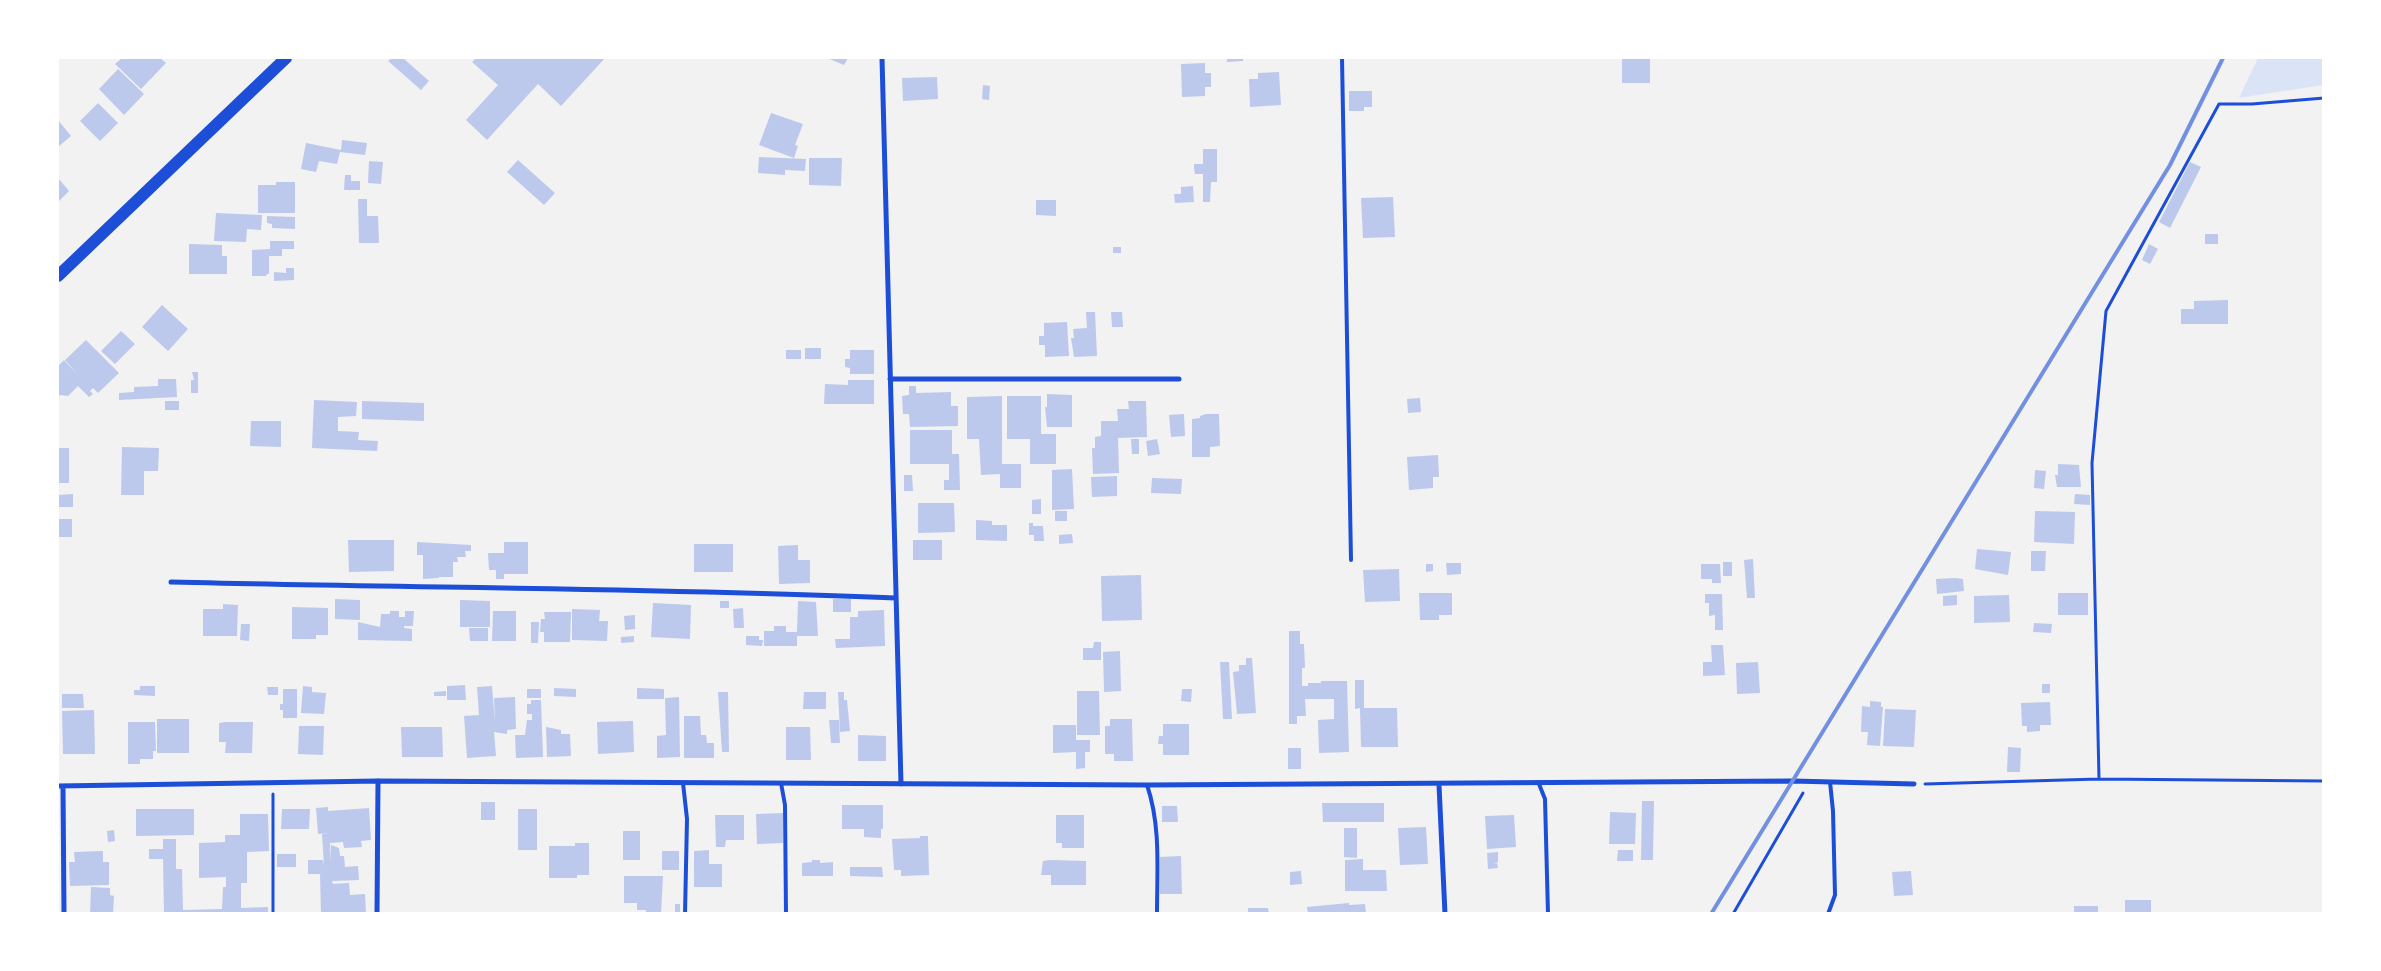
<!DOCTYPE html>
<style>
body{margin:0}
#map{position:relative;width:2381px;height:971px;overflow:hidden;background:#f2f2f2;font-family:"PT Sans",sans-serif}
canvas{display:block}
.frame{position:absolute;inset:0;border:59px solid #fff;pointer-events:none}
</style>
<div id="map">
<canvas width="2381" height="971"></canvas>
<div class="frame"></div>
</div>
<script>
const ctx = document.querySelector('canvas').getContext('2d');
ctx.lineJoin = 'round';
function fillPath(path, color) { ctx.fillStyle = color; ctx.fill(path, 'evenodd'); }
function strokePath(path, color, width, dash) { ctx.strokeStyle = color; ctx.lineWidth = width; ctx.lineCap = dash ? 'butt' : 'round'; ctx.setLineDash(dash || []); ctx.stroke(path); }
fillPath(new Path2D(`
 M2258 58H2323V85L2239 98Z`), '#dbe4f7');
fillPath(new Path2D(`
 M122 58H160L166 63 141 89 115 64Z
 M392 58H403L429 81 421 90 388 61Z
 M476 58H605L561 106 538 84 487 140 466 120 498 85 472 62Z
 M827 58H848L844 65Z
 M1227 58H1243V61L1227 62Z
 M1622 58H1650V83H1622Z
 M1205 63V73H1211V87H1205V96L1182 97 1181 64Z
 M118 69 144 94 124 115 99 89Z
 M1279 72 1281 105 1250 107 1249 79H1258V73Z
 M937 77 938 99 903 101 902 78Z
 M983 85 990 86 989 100 982 99Z
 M1349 91H1372V107H1364V111H1349Z
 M98 103 118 123 100 141 80 121Z
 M771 113 803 124 795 145 798 146 794 158 759 145Z
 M58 120 71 136 58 147Z
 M342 140 367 143 365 155 340 152 337 164 319 161 316 172 301 169 306 143 341 150Z
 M1203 149H1217V182H1211L1210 202H1203V174H1195L1194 168V164H1203Z
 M759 157 806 159 805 171 785 170V175L758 173Z
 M809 158H842L841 186 809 185Z
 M518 160 555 193 544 205 507 172Z
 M369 161 383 162 381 184 368 183Z
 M2190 162 2201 167 2170 228 2159 222Z
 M345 175H351V181H360V190H344Z
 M58 178 69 191 58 202Z
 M276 182H295V213H258V185H276Z
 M1193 186 1194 202 1175 203 1174 194H1181V187Z
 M1393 197 1395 237 1363 238 1361 198Z
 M358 199H367V216H378L379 243H359Z
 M1036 200H1056V216L1036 215Z
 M216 213 262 215 261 230 247 229 246 242 214 241Z
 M267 216 295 217V229L272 228V224L267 223Z
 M2205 234H2218V244H2205Z
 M270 241H294V249H282V256H269V274H267L266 276H252V250L270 249Z
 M189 244 222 245V256H227V274H189Z
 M2149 244 2158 249 2150 264 2142 260Z
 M1113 247H1121V253H1113Z
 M286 268H294V280L274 281V272L286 273Z
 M2228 300V324H2181V309H2194V301Z
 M162 305 188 329 168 351 142 327Z
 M1086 312H1095L1097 356 1074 357 1071 338H1074L1073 329 1087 328Z
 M1111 312H1122L1123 327H1112Z
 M1067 322 1069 356 1045 357V345H1039V336H1044V323Z
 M121 331 135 344 115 364 101 351Z
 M86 340 119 373 98 393 93 388 90 391 93 394 89 397 78 386 68 396 60 395 58 397V366L64 360 79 376 65 360Z
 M805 348H821V359H805Z
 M786 350H801V359H786Z
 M850 350H874V374H850V368L845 367V359H850Z
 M192 372H198V393H191V380H194Z
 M158 379H176L177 397 119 400V393L134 392V387L158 386Z
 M848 380H874V404H824L825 384 848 385Z
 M909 386H916V393L951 392V406H958V426L910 427 909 414H903L902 396 909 395Z
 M1047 394 1072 395V427H1047L1045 407H1047Z
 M1002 396V464H1021V488H1000V474L981 475 979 439H967V397Z
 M1007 396H1041V434H1056V464H1030V439H1007Z
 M1420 398 1421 412 1408 413 1407 399Z
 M314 400 357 402 356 416 338 417V431L359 432 358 440 378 441 377 451 312 448Z
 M165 401H179V410H165Z
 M362 401 424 403V421L362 419Z
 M1128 401H1146L1147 437 1118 438 1119 473 1093 474 1092 448H1095V437L1101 436V421H1118L1117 409H1129Z
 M1184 414 1185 436 1171 437 1169 415Z
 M1206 414H1219L1220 446 1210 447V457H1192V419L1200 418V416Z
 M251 421H281V447L250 446Z
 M910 430H952V454H959L960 490H944V480H949V464H910Z
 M1131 439H1139V454H1132Z
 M1157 439 1160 454 1148 456 1146 441Z
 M122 447 159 448 158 471H144V495H121Z
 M58 448H69V483H58Z
 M1438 455 1439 477H1433V488L1409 490 1407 457Z
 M2058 464 2079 465 2081 487H2057L2055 475H2058Z
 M1072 469 1074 509 1052 510V470Z
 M2035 470 2046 471 2044 489 2034 488Z
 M904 475H912L913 491H904Z
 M1117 476V496L1092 497 1091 477Z
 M1152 478 1182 479 1181 494 1151 493Z
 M73 494V507H58V495Z
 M2075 494 2090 495V505L2074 504Z
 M1041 499V514H1032V500Z
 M918 503H954L955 532 918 533Z
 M1055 511H1067V521H1055Z
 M2035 511 2075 512 2074 544 2034 542Z
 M58 519H72V537H58Z
 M976 520 992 521V525H1007V541L976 540Z
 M1029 523H1033V526H1043L1044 541H1034V535H1029Z
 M1072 534 1073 543 1059 544V535Z
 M348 540H394V571L349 572Z
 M913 540H942V560H913Z
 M417 542 471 545V551H465L466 557H457L458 562H453V577H439L438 552 439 578 423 579V555H417Z
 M504 542H528V574H504V579H496V570H489L488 553H504Z
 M694 544H733V572H694Z
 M798 545V560H810V583L779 584 778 546Z
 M1977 549 2011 552 2008 575 1975 569Z
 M2031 551H2046L2045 571H2031Z
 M1753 559 1755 598H1747L1744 560Z
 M1723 562H1732V576H1723Z
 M1446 563H1461V574L1447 575Z
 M1426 564H1433V571L1426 572Z
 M1701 564H1720L1721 583H1712V579H1701Z
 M1399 569 1400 601 1365 602 1363 570Z
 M1141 575 1142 620 1102 621 1101 576Z
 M1955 578 1963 579 1964 591 1937 594 1936 579Z
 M1419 593H1452V615H1439V620H1420Z
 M2058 593H2088V615H2058Z
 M1705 594H1722L1723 630H1715V615L1709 616V603H1705Z
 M1957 595V605L1943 606V596Z
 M2009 595 2010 622 1974 623V596Z
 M335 599 360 600V620L335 619Z
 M833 599H851V612H833Z
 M460 600 490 601V627H460Z
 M720 601H729V608H720Z
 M798 601 816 602 818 636H797V646H764V631H774V626H786V632H797Z
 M653 603 691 605 690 639 651 637Z
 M223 604 238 605 237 636H203V609H223Z
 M292 607 328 608V635H316V639H292Z
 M743 608 744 628H734L733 609Z
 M572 609 600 610 599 621H608L607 641 572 640Z
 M884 610 885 646 836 648 835 639H850V617H858V611Z
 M390 611H399V617H405V611H414L413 626H404V628L412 629V641L358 640V622L380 627 381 614H390Z
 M493 611H516V641H492Z
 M544 612H571L570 642H544V632H540L541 619H545Z
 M635 615V629L625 630 624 616Z
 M531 622H539L538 643H531Z
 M2034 623 2052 624 2051 633 2033 632Z
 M241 624H250L249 641 240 640Z
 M469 628H488V641H470Z
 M1289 631H1300V644H1304L1305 668H1302V686H1308V683H1321V681H1347L1349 752 1319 753 1318 720 1334 719V699H1305L1306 716H1297V724H1289Z
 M634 636V642L621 643V637Z
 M746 636H759V640H763L762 646 746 645Z
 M1094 642H1101V660H1083V648H1093Z
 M1711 645H1723L1725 675 1703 676V662H1712Z
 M1120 651 1121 691 1104 692 1103 652Z
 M1246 658H1252L1256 713 1237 714 1233 672 1239 671V665H1246Z
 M1220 662H1229L1232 719H1223Z
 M1758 662 1760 693 1737 694 1736 663Z
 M1355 680H1364V708H1397L1398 747H1361L1360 708 1355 709Z
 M2042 684H2050V693H2042Z
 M465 685 466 700H447V686Z
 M140 686H155V696L134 695V690H140Z
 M303 686 312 687V692L326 693 324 714 301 713Z
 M492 686 495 722 494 698 515 697 516 729 507 730V734L494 732 496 756 467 758 464 716 479 715 477 687Z
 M267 687H278V695H268Z
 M554 688 576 689V697L554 696Z
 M637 688 664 689V699H637Z
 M283 689H297V718H283V710H280V704H283Z
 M527 689H541V698H527Z
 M1182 689H1192L1191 702 1181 701Z
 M446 691V696H434V692Z
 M1077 691H1099L1100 735H1077Z
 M718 692H728L729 752H722Z
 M804 692H826V709H803Z
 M838 692H844V700H847L850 731 840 732Z
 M62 694H83L84 708H62Z
 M679 697 680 757 657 758V736L666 735 665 698Z
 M531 700H541L543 757 516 758 515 735H525L527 720H532V714H527V704H531Z
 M1870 701 1881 702V707H1883L1880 746 1867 745 1868 732H1861L1862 706 1870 707Z
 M2050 702 2051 725H2040V731L2027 732V726H2022L2021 703Z
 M1885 709 1916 710 1914 747 1883 746Z
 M94 710 95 754H63L62 711Z
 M684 716H700L701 735H706L707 743H714V758H684Z
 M157 719H189V753H157Z
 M1110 719H1132L1133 761H1114V754H1105V726H1110Z
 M829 720H839L840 743H831Z
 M633 721 634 752 598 754 597 722Z
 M128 722H155L156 751H153V759H140V764H128Z
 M226 722H253L252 753H225L226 742H219V723Z
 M1163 724H1189V755H1163V744H1158L1159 736H1163Z
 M1053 725H1076V740H1090V752H1085V768L1076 769V752L1053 753Z
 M299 726H324L323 755 298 754Z
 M401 727H442L443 757H402Z
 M546 727 561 730V734H570L571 756 547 757Z
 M786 727H810L811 760H786Z
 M858 735 886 736V761H858Z
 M2008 747 2021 748 2020 772H2007Z
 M1288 748H1301V769H1288Z
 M1642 801H1654L1653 860H1641Z
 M481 802H495V820H481Z
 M1322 803H1384V822H1323Z
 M842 805H883V829H881V838L864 837V829H842Z
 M1162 806H1177L1178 822H1162Z
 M328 807V811L369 808 371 840 361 841 362 847 344 848 343 842 330 843 331 863V845L339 848 340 856H344L345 867 358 866 359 880 332 881 333 884 349 883 350 895 365 894 366 914H321L320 874H308V860H323L324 866 322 834 329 833 318 834 316 808Z
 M136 809H194V835L136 836Z
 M282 809H310L309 829H281Z
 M518 809H537V850H518Z
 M1610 812 1636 813 1635 844H1609Z
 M783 813V843L757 844 756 814Z
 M240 814H268L269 851 247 852V883H241V908L268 907V914H164L163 859H149V849H163V839H176V869H182L183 910 222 909 223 887H226V877L199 878V843L225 842V835H240Z
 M715 815H744V840H726L725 847H716Z
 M1056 815H1084V848H1062V843H1056Z
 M1514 815 1516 847 1487 849 1485 816Z
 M1426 827 1428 864 1400 865 1398 828Z
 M1344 828H1357V858L1344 857Z
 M114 830 115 841 108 842 107 831Z
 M623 831H640V860H623Z
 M920 836H928L929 875 901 876V870H894L892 839 920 838Z
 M575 843H589V875H577V878H549V846H575Z
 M709 850V864H722V887H694V851Z
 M1618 850H1633V861H1617Z
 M103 851V862H109V885L70 886 69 862H75L74 852Z
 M662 851H679V870H662Z
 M1498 852V862L1493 864 1497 863 1498 868 1488 869 1487 853Z
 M277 854H296V867H277Z
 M1181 856 1182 894H1160V857Z
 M1363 859V870H1386L1387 891H1345V860Z
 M812 860H820V863L833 862V876H802V863L812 862Z
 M1050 860 1086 861V885H1051V875H1041L1043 861Z
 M850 867H882L883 877 850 876Z
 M1301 871 1302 884 1290 885V872Z
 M1911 871 1913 895 1894 896 1892 872Z
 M624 876H663L661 914H646V910H637V903H624Z
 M91 887 110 888V895L114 896 113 914H90Z
 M2125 900H2151V914H2125Z
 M1349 903V905L1365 904 1366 913 1308 914 1307 907Z
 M675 904H680V914H675Z
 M2074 906H2098V914H2074Z
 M1248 908H1268L1269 914H1248Z`), '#bdc9ec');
strokePath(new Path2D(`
 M2099 779 2092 463 2106 311 2219 104H2252L2324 98
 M1925 784 2099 779 2324 781
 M273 914V794
 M1733 914 1803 793`), '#1d4ed8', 3);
strokePath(new Path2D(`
 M1342 58 1351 560
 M683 783 687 819 685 914
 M781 783 785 805 786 914
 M1539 784 1545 799 1548 914
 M1147 785C1161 826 1157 870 1157 914
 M1828 914 1835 895 1833 811 1830 782`), '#1d4ed8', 4);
strokePath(new Path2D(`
 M882 58 901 784
 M890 379H1179
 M171 582C413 588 655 588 896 598
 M1439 785 1445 914
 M58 786 378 781 1147 785 1792 781 1914 784
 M63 786 64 914
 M377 914 378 781`), '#1d4ed8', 5);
strokePath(new Path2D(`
 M58 276 286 58`), '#1d4ed8', 12);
strokePath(new Path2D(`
 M1711 914 2170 165 2223 58`), '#7290e2', 4);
</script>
